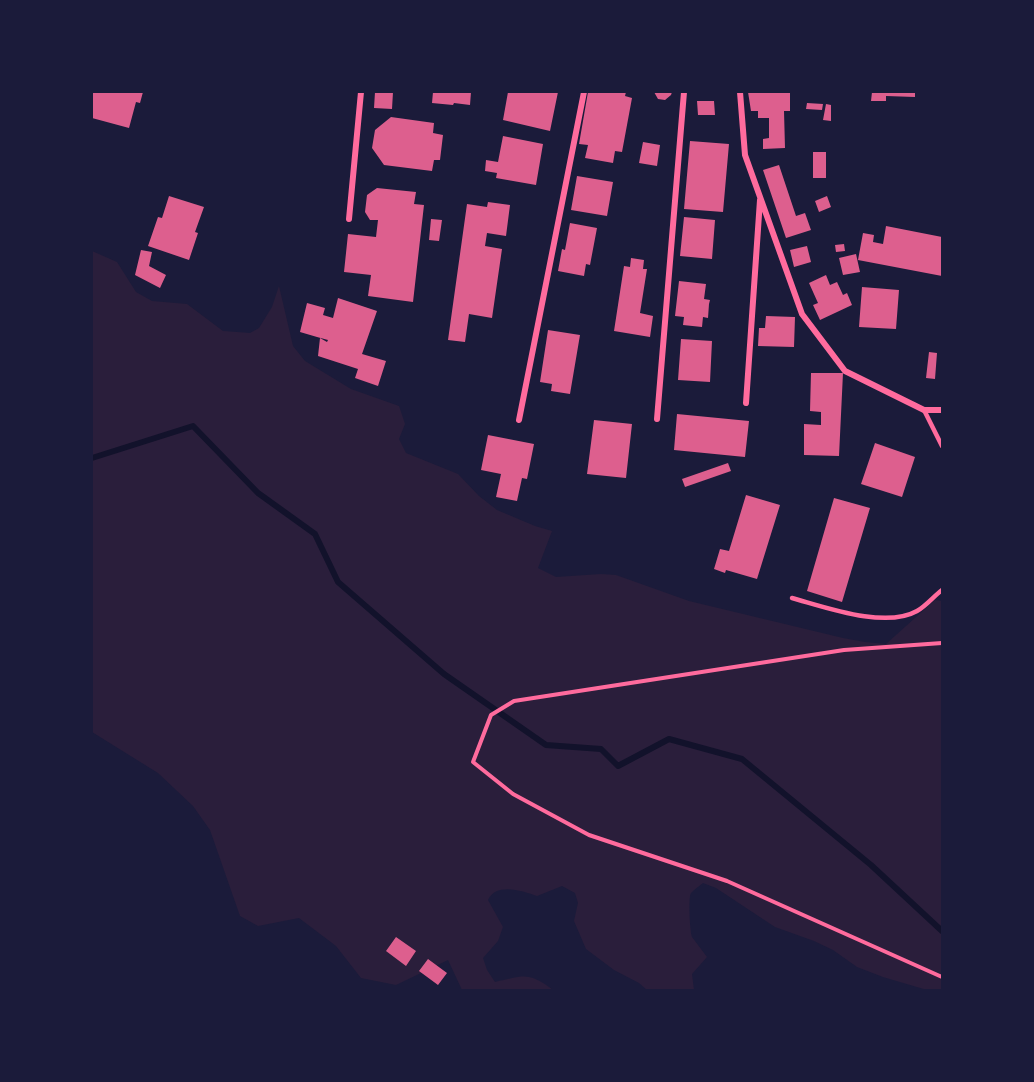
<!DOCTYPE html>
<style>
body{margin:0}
#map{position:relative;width:1034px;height:1082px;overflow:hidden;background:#1b1b3a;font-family:Quicksand,sans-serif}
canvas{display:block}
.frame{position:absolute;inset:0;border:93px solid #1b1b3a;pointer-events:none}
</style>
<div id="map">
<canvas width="1034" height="1082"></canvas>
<div class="frame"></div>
</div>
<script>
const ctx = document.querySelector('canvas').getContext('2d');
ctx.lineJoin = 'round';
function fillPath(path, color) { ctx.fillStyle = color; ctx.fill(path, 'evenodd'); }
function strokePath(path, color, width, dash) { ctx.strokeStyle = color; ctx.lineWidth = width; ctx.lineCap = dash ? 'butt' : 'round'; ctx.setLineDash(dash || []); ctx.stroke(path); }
fillPath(new Path2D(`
 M92 251 117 262 136 292 152 301 187 304 223 331 250 333 259 328 272 307 279 286 293 346 305 361 351 389 399 406 405 424 399 439 406 453 458 474 479 496 497 510 535 526 552 531 538 568 556 577 601 574 616 575 689 601 843 638 865 642 886 644 935 600 942 601V990H927L883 977 857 967 833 950 814 941 775 927 716 888 703 883C699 886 694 890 691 893 688 897 690 932 692 937 697 944 702 950 707 957L692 974 694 990H647L639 983 614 970 586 949 574 921 578 903 575 893 562 886 537 896C523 891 496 882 488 900L503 927 498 941 483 958 487 970 495 982C523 976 528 971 553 990H462L448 960 396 985 361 978 336 946 299 918 258 926 240 916 210 830 193 806 158 773 92 732Z`), '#2a1e3b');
strokePath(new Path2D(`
 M92 458 193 426 258 493 315 534 338 582 444 674 546 745 601 749 618 766 669 739 742 759 871 865 942 931`), '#12122b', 6);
fillPath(new Path2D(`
 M92 92H143L140 103 136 102 129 128 92 118Z
 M375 92H393L392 109 374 108Z
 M433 92H471L470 105 454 103 453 105 432 103Z
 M508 92H558L550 131 503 120Z
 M588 92H626L625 96 632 98 622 152 615 151 613 163 585 158 588 145 579 144Z
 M654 92H672L671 95 665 100 658 99Z
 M748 92H790V111H784L785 148 763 149V139L769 138V118H758V111H751Z
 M872 92H915V97L886 96V101H871Z
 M697 101H714L715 115H698Z
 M807 103 823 104 822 110 806 109Z
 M826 104 831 105V121L823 120Z
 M391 117 434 123 433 133 443 135 440 160H434L432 171 384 165 372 148 375 130Z
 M503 136 543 144 536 185 496 178 497 173 485 171 486 160 498 162Z
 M690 141 729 144 723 212 684 209Z
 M643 142 660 145 657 166 639 163Z
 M813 152H826V178H813Z
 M779 165 796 216 805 213 811 230 786 238 763 170Z
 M577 176 613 182 607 216 571 210Z
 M377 188 416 192 414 204 424 205 413 302 368 296 371 275 344 272 348 234 376 237 378 220H370L365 212 367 195Z
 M169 196 204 207 195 232 198 233 189 260 148 246 158 217 162 218Z
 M827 196 831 207 819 212 815 201Z
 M488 202 510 205 506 236 487 233 485 246 502 249 492 318 469 314 465 342 448 340 467 204 487 207Z
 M684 217 715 220 712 259 680 256Z
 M431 219 442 220 439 241 429 240Z
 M570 223 597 228 590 265 586 264 584 276 558 271 562 249 565 250Z
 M886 226 942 237V276L858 260 863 233 874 235 873 242 883 244Z
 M844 244 845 251 836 252 835 245Z
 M807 246 811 262 794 267 790 250Z
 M141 250 152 252 149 266 166 275 160 288 135 275Z
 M856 254 860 272 843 275 839 258Z
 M631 258 644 260 643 269H647L640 313 653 316 650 337 614 331 624 266 630 267Z
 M826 275 830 285 837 282 843 295 847 293 852 305 820 320 813 305 818 303 809 283Z
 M679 281 706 284 704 299 710 300 709 304 708 318 703 317 702 327 683 325 684 317 675 316Z
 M862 287 899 290 896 329 859 327Z
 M338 298 377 311 362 354 386 361 378 386 355 378 358 369 318 356 320 338 327 342 328 340 317 337 300 332 307 303 325 308 323 315 333 318Z
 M766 316 795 317 794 347 758 346 759 328H765Z
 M548 330 580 335 570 394 551 391 552 384 540 382Z
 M681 339 712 341 710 382 678 380Z
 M929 352 937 353 935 379 926 378Z
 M811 373H843L839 456 804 455V424L821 425V412L810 411Z
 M677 414 749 421 745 457 674 450Z
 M594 420 632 424 626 478 587 474Z
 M488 435 534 444 527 479 522 478 517 501 496 497 501 474 481 470Z
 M875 443 915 457 902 497 861 484Z
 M728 463 731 471 685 487 682 479Z
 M746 495 780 505 757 579 726 570 725 573 714 569 720 549 729 551Z
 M834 498 870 508 842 602 807 591Z
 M396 937 416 951 406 966 386 951Z
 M428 959 447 973 438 985 419 971Z`), '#dd5f8e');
strokePath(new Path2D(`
 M942 643 844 650 514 701 491 715 473 762 513 794 589 835 727 881 942 977`), '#ff6b9d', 4);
strokePath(new Path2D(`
 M924 410 942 446
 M792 598C825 607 885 629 917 611 926 606 934 596 942 590`), '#ff6b9d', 4.5);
strokePath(new Path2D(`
 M740 92 745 155 802 314 845 371 924 410H942
 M349 219 361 92
 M746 403 760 200
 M657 419 684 92
 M519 420 584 92`), '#ff6b9d', 6);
</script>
